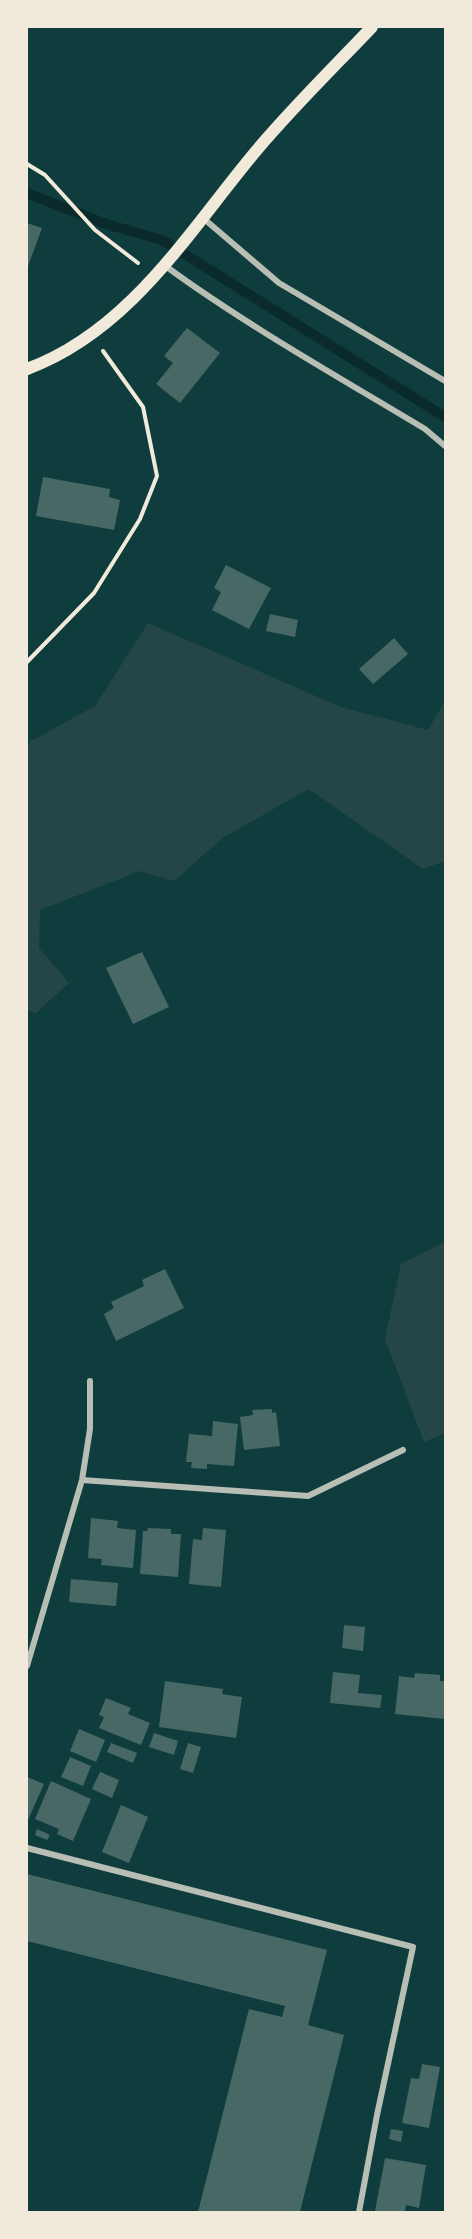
<!DOCTYPE html>
<style>
body{margin:0}
#map{position:relative;width:472px;height:2239px;overflow:hidden;background:#0f3d3e;font-family:"Roboto Serif",serif}
canvas{display:block}
.frame{position:absolute;inset:0;border:28px solid #f1e9da;pointer-events:none}
</style>
<div id="map">
<canvas width="472" height="2239"></canvas>
<div class="frame"></div>
</div>
<script>
const ctx = document.querySelector('canvas').getContext('2d');
ctx.lineJoin = 'round';
function fillPath(path, color) { ctx.fillStyle = color; ctx.fill(path, 'evenodd'); }
function strokePath(path, color, width, dash) { ctx.strokeStyle = color; ctx.lineWidth = width; ctx.lineCap = dash ? 'butt' : 'round'; ctx.setLineDash(dash || []); ctx.stroke(path); }
fillPath(new Path2D(`
 M148 623 341 707 428 730 445 701V861L423 869 309 789 224 837 174 881 140 871 40 910 39 948 69 983 36 1013 27 1010V746L31 741 95 706Z
 M445 1242V1433L424 1442 385 1339 401 1264Z`), '#244646');
strokePath(new Path2D(`
 M27 193 106 224 162 240 445 417`), '#0a2a2b', 10);
fillPath(new Path2D(`
 M27 223 42 228 27 269Z
 M187 328 220 353 180 403 156 384 173 363 164 356Z
 M43 477 110 489 109 497 120 500 114 530 36 516Z
 M226 565 271 588 249 629 212 610 221 592 214 588Z
 M270 614 298 620 295 637 266 631Z
 M394 638 408 654 373 684 359 669Z
 M142 952 169 1007 133 1024 106 968Z
 M165 1269 184 1308 116 1341 104 1314 114 1308 111 1302 144 1286 142 1280Z
 M272 1409V1413L276 1412 280 1446 244 1450 240 1417 253 1415 252 1410Z
 M213 1421 238 1424 234 1466 207 1464V1469L191 1468 192 1462H186L189 1434 212 1436Z
 M91 1518 118 1521 117 1528 136 1530 133 1568 101 1565 102 1559 88 1558Z
 M148 1528 171 1529V1534H181L178 1577 140 1574 143 1531H147Z
 M203 1528 226 1530 221 1587 189 1584 193 1539 202 1540Z
 M71 1579 118 1583 116 1606 69 1602Z
 M344 1625 365 1627 363 1651 342 1648Z
 M333 1672 360 1675 358 1693 382 1695 380 1708 330 1703Z
 M415 1673 440 1675V1681H445V1719L395 1714 399 1676 414 1678Z
 M165 1681 223 1689 222 1694 242 1697 236 1738 159 1727Z
 M106 1698 131 1708 128 1714 150 1723 141 1745 99 1728 104 1717 99 1715Z
 M79 1729 105 1740 96 1762 70 1751Z
 M154 1733 178 1741 174 1755 149 1747Z
 M111 1743 137 1753 133 1763 107 1752Z
 M188 1743 201 1747 193 1773 180 1769Z
 M70 1757 91 1766 83 1786 61 1777Z
 M100 1772 119 1780 112 1798 92 1789Z
 M27 1777 44 1784 27 1822Z
 M51 1781 91 1799 73 1841 57 1834 59 1829 35 1819Z
 M121 1805 148 1817 129 1863 102 1852Z
 M37 1829 50 1835 47 1840 35 1835Z
 M27 1874 327 1950 308 2025 344 2035 300 2212H198L249 2009 282 2017 285 2006 27 1941Z
 M422 2064 440 2067 429 2128 402 2123 411 2078 419 2079Z
 M391 2129 403 2131 401 2142 389 2139Z
 M385 2158 426 2165 419 2208 406 2205 405 2212 375 2211Z`), '#486865');
strokePath(new Path2D(`
 M27 164 45 175 95 230 138 263
 M27 662 94 593 140 519 157 476 143 407 103 351`), '#f1e9da', 4);
strokePath(new Path2D(`
 M203 218 279 283 445 381
 M164 265C246 325 337 376 425 429L445 446
 M82 1480 308 1496 403 1450
 M27 1666 82 1480 90 1429V1381
 M27 1848 413 1947 377 2115 359 2212`), '#b8beb3', 6);
strokePath(new Path2D(`
 M27 369C130 331 189 231 256 151 292 108 333 68 372 27`), '#f1e9da', 12);
</script>
